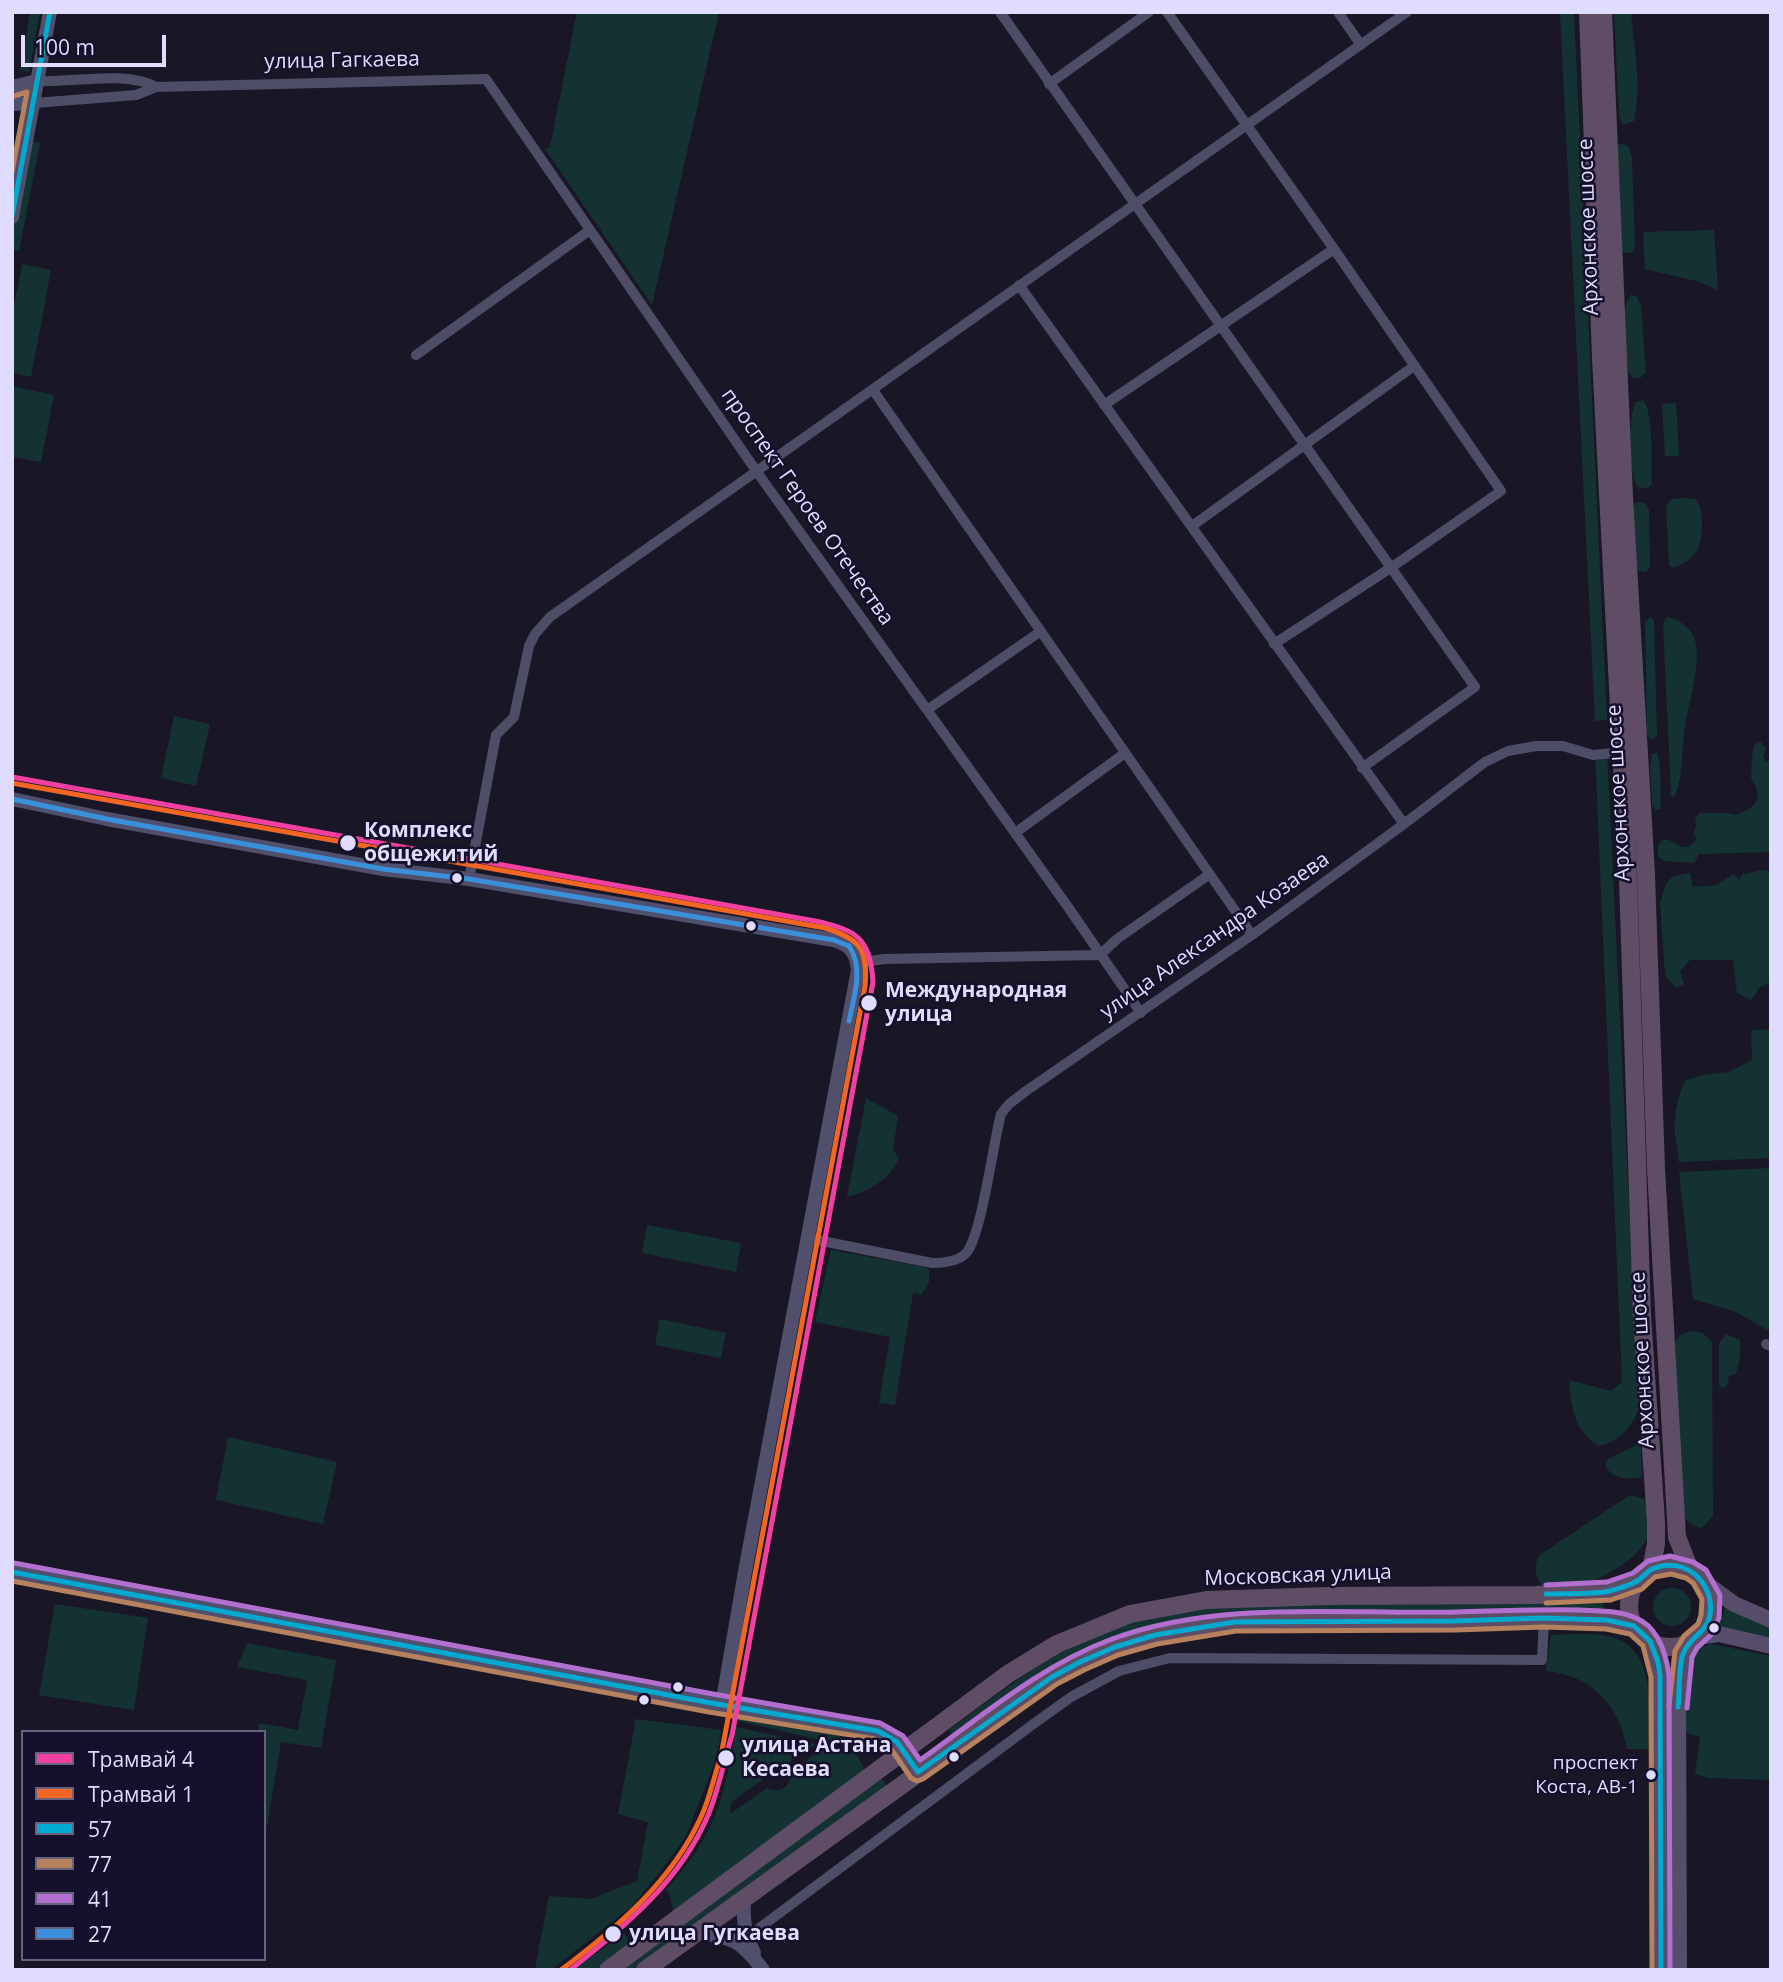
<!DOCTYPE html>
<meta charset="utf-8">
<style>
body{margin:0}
#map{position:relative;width:1783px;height:1982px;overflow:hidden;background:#191726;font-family:"Open Sans",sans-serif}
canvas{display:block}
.frame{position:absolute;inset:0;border:14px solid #dfdcff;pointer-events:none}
.legend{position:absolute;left:21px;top:1730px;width:245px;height:231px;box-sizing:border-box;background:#15112c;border:2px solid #666280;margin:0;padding:9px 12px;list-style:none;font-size:21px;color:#dfdcff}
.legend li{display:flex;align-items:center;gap:14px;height:35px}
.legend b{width:35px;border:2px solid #666280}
.scale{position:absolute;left:21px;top:35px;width:145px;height:32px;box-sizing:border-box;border:4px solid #dfdcff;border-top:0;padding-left:9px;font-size:21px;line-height:24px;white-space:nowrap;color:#dfdcff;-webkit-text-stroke:5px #15112c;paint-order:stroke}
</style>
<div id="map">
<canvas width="1783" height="1982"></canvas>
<div class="frame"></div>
<ul class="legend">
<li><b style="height:9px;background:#f240a1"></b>Трамвай 4</li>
<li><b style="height:9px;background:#f26522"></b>Трамвай 1</li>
<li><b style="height:9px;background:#00a9ce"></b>57</li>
<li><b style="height:9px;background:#b6815c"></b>77</li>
<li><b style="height:9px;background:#b36fd0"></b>41</li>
<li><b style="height:9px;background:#3a90db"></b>27</li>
</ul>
<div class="scale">100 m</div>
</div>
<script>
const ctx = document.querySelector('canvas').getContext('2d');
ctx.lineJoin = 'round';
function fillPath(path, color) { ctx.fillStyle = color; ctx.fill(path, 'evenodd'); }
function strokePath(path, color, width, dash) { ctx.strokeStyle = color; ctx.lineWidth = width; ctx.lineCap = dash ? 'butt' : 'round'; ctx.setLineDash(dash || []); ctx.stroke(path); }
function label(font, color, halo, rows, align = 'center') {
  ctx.font = font + ' "Open Sans",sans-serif'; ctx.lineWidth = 5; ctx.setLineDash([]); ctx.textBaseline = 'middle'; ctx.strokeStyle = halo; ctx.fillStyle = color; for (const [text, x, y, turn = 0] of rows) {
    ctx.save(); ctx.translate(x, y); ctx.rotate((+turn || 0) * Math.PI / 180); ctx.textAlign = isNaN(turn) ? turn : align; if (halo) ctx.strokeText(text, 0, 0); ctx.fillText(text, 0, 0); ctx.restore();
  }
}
fillPath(new Path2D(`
 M30 12H40L29 72 20 71Z
 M577 12H719L652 305 545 149 550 147Z
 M1560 12H1574L1607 720 1595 721Z
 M1614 12H1631C1634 49 1642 84 1634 121L1625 124 1622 123 1619 115Z
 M31 141 40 143 19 251 12 250V235Z
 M1624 144 1629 147 1632 159 1635 247 1631 253H1621L1617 145Z
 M1714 230 1718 290 1700 282 1645 269 1643 232Z
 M22 264 51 270 31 377 12 373V316Z
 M1631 295 1637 297 1641 306 1646 372 1640 378H1634L1629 373C1626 356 1619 307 1631 295Z
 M12 386 54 395 41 462 12 457Z
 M1643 400C1654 412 1651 465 1652 484L1648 488C1643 488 1642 490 1638 486 1628 477 1628 413 1636 402Z
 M1676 403 1679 456H1665L1662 404Z
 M1682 498 1695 499C1702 508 1702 515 1702 526 1702 548 1695 560 1673 568L1669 565 1666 505 1672 499Z
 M1640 502 1646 504 1649 510 1650 568 1645 572 1638 571 1634 564 1632 509 1634 504Z
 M1650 617 1654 621 1657 736 1651 740 1647 734 1645 623Z
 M1667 617C1678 619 1692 628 1695 640 1702 664 1688 703 1685 727 1681 750 1684 776 1674 798L1671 795 1663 623Z
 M174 716 210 724 196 786 161 778Z
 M1761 742 1766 749 1763 756 1765 761H1771V852L1699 854 1694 863 1665 861 1658 857V846L1661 841 1667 839 1681 847 1690 846 1697 839 1693 834 1696 826 1695 819 1700 813H1729L1735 815C1756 808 1765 799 1751 778 1752 767 1751 753 1755 744Z
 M1595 751H1607L1639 1409C1631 1427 1620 1441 1599 1446 1574 1431 1571 1407 1569 1380L1611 1391 1622 1382Z
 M1657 753 1660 764 1661 804 1660 809 1656 810 1652 805 1650 766 1652 754Z
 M1763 870 1771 871V981L1759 988 1751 1000 1737 993 1733 960H1690L1680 971 1684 984 1676 988 1665 975 1660 903 1666 883 1674 876 1690 873 1693 887 1716 885 1734 874 1739 880 1743 874Z
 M1771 1029V1158L1679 1162C1674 1128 1671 1114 1685 1081L1702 1075 1729 1072 1752 1060 1751 1030Z
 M866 1098 898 1116 893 1149 899 1159C888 1181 870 1190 847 1197Z
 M1771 1168V1332L1736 1312 1693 1299 1679 1172Z
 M647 1225 741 1243 736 1272 642 1253Z
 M831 1250 925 1267 929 1269V1282L921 1295 913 1293 895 1405 879 1403 890 1337 815 1322Z
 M660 1319 726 1333 721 1358 655 1345Z
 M1693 1331 1703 1333 1712 1342 1713 1516 1702 1528C1690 1526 1685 1519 1680 1508L1675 1341 1682 1334Z
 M1726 1334 1740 1340V1356L1736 1374 1729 1376 1727 1386 1722 1389 1719 1385V1343Z
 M228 1437 337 1462 323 1524 216 1500Z
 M1641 1443 1642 1477C1628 1480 1613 1479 1605 1466L1608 1459Z
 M1630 1495 1644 1499C1650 1509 1653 1524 1648 1536 1639 1560 1596 1583 1572 1587 1563 1589 1553 1588 1544 1588 1536 1577 1532 1567 1540 1555Z
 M1653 1607a19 19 0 1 1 38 0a19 19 0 1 1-38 0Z
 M1603 1599 1604 1615 1131 1633 1077 1655 1036 1678 953 1737 949 1730C1000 1693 1051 1651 1111 1629 1185 1601 1269 1605 1347 1603 1432 1602 1518 1600 1603 1599Z
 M55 1604 148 1618 134 1710 39 1695Z
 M1725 1608 1771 1624V1641L1719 1626Z
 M1573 1634C1586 1634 1599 1633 1612 1637 1658 1651 1649 1712 1649 1749H1627C1619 1705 1592 1675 1546 1671L1551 1635Z
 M247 1643 336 1660 321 1748 281 1742 265 1838 264 1732H258L259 1723 298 1730 307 1680 237 1667Z
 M1711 1644 1771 1656V1780L1708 1778 1695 1774 1700 1737 1683 1732 1689 1658 1701 1647Z
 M741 1713 847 1738 845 1746 739 1721Z
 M636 1719 721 1730 720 1740 713 1767 685 1838 660 1872 631 1907 551 1970H531L535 1969 549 1896 591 1899 637 1881 648 1822 618 1814Z
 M736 1727 816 1744 785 1765 776 1762C766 1763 760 1770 762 1780L731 1802 730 1814 767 1788C780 1794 792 1787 790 1772L826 1746 857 1755 866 1772 673 1912 670 1895 666 1890C716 1834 724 1800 736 1727Z
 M882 1778 888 1788 636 1970H622Z
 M624 1933 634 1947 603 1970H573Z`), '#153232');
strokePath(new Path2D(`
 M1000 12 1475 687 1362 768
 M1167 12 1334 249 1501 491 1392 567 1274 644
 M1338 12 1361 45
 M37 81C71 83 126 70 156 87
 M1049 84 1149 12
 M35 103 136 95 156 87 486 79 757 472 1068 907 1141 1013
 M1019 285 1404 824
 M416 355 590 230
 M873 390 1252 935
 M1104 405 1334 249
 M1192 526 1414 366
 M927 710 1041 631
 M1015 833 1125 753
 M469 879 496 735 514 717 529 646 535 634 550 617 1407 12
 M857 963 884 959 1100 955 1117 939 1210 874
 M807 1238 932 1263C943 1263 959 1262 967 1252 982 1232 993 1144 1001 1114L1009 1104 1026 1091 1252 935 1404 824 1485 762 1508 751 1536 746H1563L1593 755 1623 752
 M1766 1344 1771 1346
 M746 1938 1032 1725 1071 1697 1119 1671 1170 1658 1542 1660 1544 1618`), '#4d4d66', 10);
strokePath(new Path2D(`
 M12 87 37 81
 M12 104 35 103
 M12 217 50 12
 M12 799 107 819 383 869 469 879 834 940C851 946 856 952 858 970L746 1566 722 1705
 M12 1572 711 1703 878 1731 897 1742 918 1772
 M744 1897C743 1918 744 1933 754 1953
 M697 1932C734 1938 740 1940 763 1970`), '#504f6c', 14);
strokePath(new Path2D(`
 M1704 1582 1734 1604 1771 1620
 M1697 1637 1719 1634 1771 1646
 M1650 1641 1658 1662 1660 1676 1661 1970
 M1679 1970 1678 1694 1681 1663 1690 1642`), '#564d6b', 16);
strokePath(new Path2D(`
 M1588 12 1601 358 1628 880 1642 1316 1656 1522V1544L1651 1569
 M1603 12 1624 497 1646 874 1656 1169 1677 1537 1690 1570
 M1629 1606a41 41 0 1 1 82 0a41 41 0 1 1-82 0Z
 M608 1970 1008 1674 1057 1644 1130 1614 1206 1600 1328 1596 1536 1595 1609 1591 1638 1581
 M645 1970 1052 1677C1092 1656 1132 1638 1176 1630 1264 1613 1363 1622 1453 1621 1514 1620 1574 1614 1634 1626`), '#5f4d65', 18);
strokePath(new Path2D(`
 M12 216 50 12
 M12 1572 711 1703 878 1731 897 1742 918 1772 1052 1677 1080 1662 1115 1647 1155 1635 1235 1622 1455 1621 1544 1618 1607 1620 1634 1626 1650 1641 1658 1662 1660 1676 1661 1970
 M1546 1594C1567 1593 1590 1595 1610 1591 1619 1588 1633 1585 1640 1579 1644 1576 1648 1571 1652 1569 1684 1555 1715 1582 1710 1615 1707 1633 1689 1637 1683 1654 1678 1669 1680 1691 1678 1707`), '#00a9ce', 5);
strokePath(new Path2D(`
 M12 172 27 92 14 96
 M12 1581 709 1712 875 1739 891 1749 911 1778 917 1781 923 1779 1057 1684 1084 1670 1118 1655 1157 1644 1236 1631 1455 1630 1544 1627 1606 1629 1630 1634 1643 1646 1651 1677 1652 1970
 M1546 1603 1611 1600 1642 1589 1655 1577 1671 1574 1686 1578 1693 1583 1702 1599 1701 1615 1698 1624 1684 1636 1675 1651 1669 1706`), '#b6815c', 5);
strokePath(new Path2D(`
 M14 1563 713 1694 880 1723 903 1736 920 1760C981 1717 1041 1665 1112 1639 1221 1599 1343 1615 1457 1612 1498 1611 1538 1609 1579 1610 1598 1611 1619 1610 1636 1618 1658 1627 1666 1654 1669 1675L1670 1970
 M1546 1585 1607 1582 1633 1573 1648 1561 1670 1556 1693 1562 1706 1570 1720 1595 1719 1618 1712 1634 1697 1648 1692 1657 1687 1708`), '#b36fd0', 5);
strokePath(new Path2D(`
 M12 799 107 819 383 869 469 879 834 940 849 946
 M849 946C864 969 854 996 849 1021`), '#3a90db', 5);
strokePath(new Path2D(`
 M12 777C280 824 547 874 815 921 856 930 870 937 873 982L732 1735C724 1761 719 1788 709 1813 681 1881 626 1925 570 1970`), '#f240a1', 5);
strokePath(new Path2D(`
 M12 783 825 928C860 939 868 948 865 986L721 1756C714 1776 710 1798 701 1817 672 1881 617 1928 561 1970`), '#f26522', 5);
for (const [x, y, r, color] of [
 [348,843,9,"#dfdcff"],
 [457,878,6,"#dfdcff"],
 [751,926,6,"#dfdcff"],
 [869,1003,9,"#dfdcff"],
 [1714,1628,6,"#dfdcff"],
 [678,1687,6,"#dfdcff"],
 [644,1700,6,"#dfdcff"],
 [954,1757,6,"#dfdcff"],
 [726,1758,9,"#dfdcff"],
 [1651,1775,6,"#dfdcff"],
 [613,1934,9,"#dfdcff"]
]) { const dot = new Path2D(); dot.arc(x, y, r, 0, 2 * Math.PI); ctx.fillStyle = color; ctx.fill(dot); strokePath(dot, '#15112c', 2.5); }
label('19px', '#dfdcff', '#15112c', [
 ["проспект",1638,1764],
 ["Коста, АВ-1",1638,1788]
], 'right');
label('21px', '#dfdcff', '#15112c', [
 ["улица Гагкаева",342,61,-1],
 ["Архонское шоссе",1589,227,-92],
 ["проспект Героев Отечества",807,507,55],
 ["Архонское шоссе",1619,793,-93],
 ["улица Александра Козаева",1215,936,-35],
 ["Архонское шоссе",1643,1360,-93],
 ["Московская улица",1298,1576,-2]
]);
label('bold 21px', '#dfdcff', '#15112c', [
 ["Комплекс",364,831],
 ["общежитий",364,855],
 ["Международная",885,991],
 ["улица",885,1015],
 ["улица Астана",742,1746],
 ["Кесаева",742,1770],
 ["улица Гугкаева",629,1934]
], 'left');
</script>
